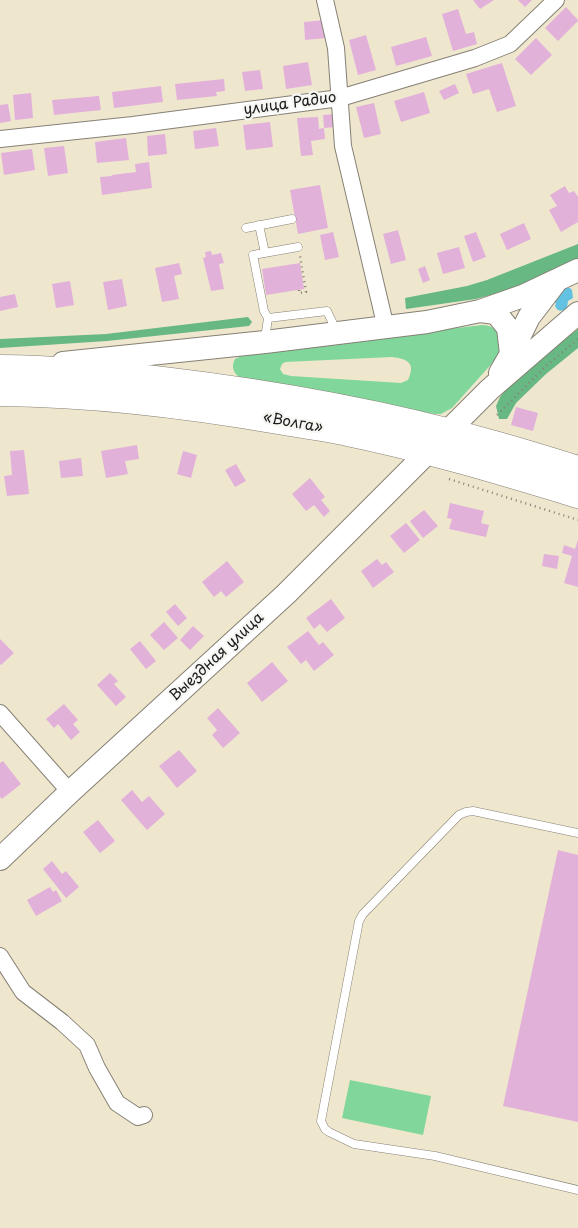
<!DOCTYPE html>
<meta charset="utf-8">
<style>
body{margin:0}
canvas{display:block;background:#efe6ce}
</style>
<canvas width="578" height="1228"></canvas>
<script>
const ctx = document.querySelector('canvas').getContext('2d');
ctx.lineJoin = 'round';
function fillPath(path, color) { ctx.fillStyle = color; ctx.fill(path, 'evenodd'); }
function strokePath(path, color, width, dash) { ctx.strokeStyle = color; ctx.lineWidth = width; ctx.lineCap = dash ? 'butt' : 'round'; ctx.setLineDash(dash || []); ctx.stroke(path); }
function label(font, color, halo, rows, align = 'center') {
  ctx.font = font + ' "Playpen Sans",sans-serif'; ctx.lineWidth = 4.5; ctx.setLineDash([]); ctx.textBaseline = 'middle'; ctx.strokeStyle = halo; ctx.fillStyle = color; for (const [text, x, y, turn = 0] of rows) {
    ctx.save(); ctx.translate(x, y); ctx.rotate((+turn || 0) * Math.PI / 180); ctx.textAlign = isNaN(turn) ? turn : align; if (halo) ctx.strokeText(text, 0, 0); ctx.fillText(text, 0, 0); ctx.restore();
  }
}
fillPath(new Path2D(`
 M482 325C498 325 500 338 504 350L452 408 441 414H435L240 378C233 372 231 367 235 359L248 353ZM392 357C408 359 416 363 408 380L401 383 291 376 283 374 280 369 282 364 285 362Z
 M350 1080 431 1096 423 1135 342 1118Z`), '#81d79b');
fillPath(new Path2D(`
 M578 244V262L530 284 476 299 406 309 405 298 467 286 487 280Z
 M248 317 252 322 249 326 107 341 0 348V339L106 334Z
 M578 329V348L546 374 516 403 507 419H499L496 406 500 397 514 380 552 349Z`), '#68b883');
fillPath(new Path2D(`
 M564 288H570L572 290 573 298 568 301 567 308C562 312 558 312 555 306L556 303 553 302Z`), '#63c2e1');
fillPath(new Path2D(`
 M473 0H494L480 9Z
 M518 0H532L525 7Z
 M566 7 578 20V21L558 41 545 28Z
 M458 9 466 34 474 32 477 44 453 51 442 14Z
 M325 20 326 38 305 40 304 22Z
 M366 35 376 70 358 75 349 40Z
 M426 37 432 56 396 66 391 47Z
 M536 38 552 55 531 75 515 59Z
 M308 62 312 85 286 89 283 66Z
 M502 63 516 106 497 112 489 89 473 94 466 74Z
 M260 70 263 89 245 91 242 72Z
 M224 79 225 91 216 92 217 96 177 100 175 84Z
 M455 84 459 93 444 100 439 91Z
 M161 86 163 102 114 108 112 92Z
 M424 92 430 113 401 122 394 101Z
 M31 93 33 118 15 120 13 95Z
 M99 96 101 110 54 115 52 100Z
 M374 103 381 134 364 138 356 107Z
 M8 104 11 121 0 123V105Z
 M335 114 336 127 324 128 323 115Z
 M318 117 319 129 324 128 325 139 311 141 313 155 301 156 297 118Z
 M270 122 273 147 246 150 243 125Z
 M216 128 219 146 195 149 193 131Z
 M165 134 167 154 148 156 147 136Z
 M126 138 129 160 97 163 95 142Z
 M64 146 68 173 48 176 44 148Z
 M32 149 35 170 4 175 1 153Z
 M149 162 152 188 102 195 100 177 112 176V175L136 172 135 164Z
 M320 185 328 228 298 234 290 190Z
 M565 186 569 193 574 191 578 197V222L561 232 549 210 557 206 550 195Z
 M524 223 531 239 507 250 500 234Z
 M398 230 406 260 391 264 383 234Z
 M333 232 339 257 325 260 320 235Z
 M476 232 486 257 473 262 464 236Z
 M459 247 465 268 443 274 437 253Z
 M211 251 212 255 221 253 224 263 219 264 224 289 211 291 203 258 206 257 205 252Z
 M179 263 182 274 174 276 179 299 162 302 155 268Z
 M300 263 304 289 266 295 262 269Z
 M425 266 430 280 423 283 418 269Z
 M122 279 127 306 108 310 103 282Z
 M70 281 74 305 56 308 52 284Z
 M15 294 18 307 0 311V297Z
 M516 407 538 413 533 431 511 425Z
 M137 445 139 459 125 461 128 474 106 478 101 451Z
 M24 450 29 494 7 496 4 476 12 475 10 451Z
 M183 451 197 455 191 478 177 474Z
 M81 458 83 476 61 478 59 461Z
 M236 464 246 481 235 487 225 470Z
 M310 478 325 497 321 500 330 511 324 517 314 505 306 511 292 494Z
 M450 503 484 511 481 523 489 525 486 537 449 529 452 519 447 518Z
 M424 510 438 526 423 538 410 521Z
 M406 523 420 540 404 553 390 536Z
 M578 540V587L564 583 572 556 562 553 564 545 575 549Z
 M544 554 559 556 557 569 542 566Z
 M377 559 382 565 386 562 394 572 373 588 361 571Z
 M227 561 244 582 226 597 221 591 214 597 202 582Z
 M331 599 345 618 327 632 320 624 314 629 306 618Z
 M175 604 187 618 178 626 166 612Z
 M164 622 178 638 164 650 150 635Z
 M193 626 204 636 190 650 180 640Z
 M308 631 319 645 323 642 334 655 314 671 306 660 301 664 287 647Z
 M0 639 14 653 1 665 0 664Z
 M140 641 156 661 146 669 130 649Z
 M272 662 288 681 262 702 247 683Z
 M110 673 118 681 114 684 126 697 116 706 97 685Z
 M64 704 78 720 73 724 80 732 71 740 58 724 54 728 46 719Z
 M218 708 240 733 223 748 212 735 217 730 207 718Z
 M179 750 197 771 177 788 159 766Z
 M3 761 21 784 2 799 0 797V763Z
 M132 790 142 802 149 796 165 814 147 830 121 800Z
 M98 820 115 841 100 853 83 832Z
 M558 850 578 855V1122L503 1106Z
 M52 861 62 874 66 871 79 887 66 898 43 869Z
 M50 887 53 892 56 890 62 901 36 916 27 900Z`), '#e2b1da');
const lane = new Path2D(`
 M259 225 265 253
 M246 228 292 219
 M268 318 264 311 253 255 298 247
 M265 339 268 318 327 311 337 332
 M578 833 473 811 466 812 459 815 363 914 359 921 321 1121 325 1129 329 1132 354 1144 435 1156 578 1190`);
const street = new Path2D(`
 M325 0 336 48 343 146 386 328
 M0 139 133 125 340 98 475 58 510 44 556 0
 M0 713 70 792
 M0 956 23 992 62 1022 87 1045 97 1068 117 1103 138 1117 144 1115`);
const secondary = new Path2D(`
 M480 311 496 313 508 328 511 354
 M63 363 265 342 427 322 480 311 523 296 578 270
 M500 373 511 354 529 317 555 283
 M447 432 490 389 578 313
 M0 859 70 792 286 594 429 451`);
const highway = new Path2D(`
 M0 369C54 369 109 375 163 381 272 394 381 413 487 443 518 451 548 461 578 470
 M0 392C93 393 186 404 278 420 301 424 325 427 348 432 426 448 502 471 578 494`);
strokePath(lane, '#868175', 9);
strokePath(street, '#868175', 18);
strokePath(secondary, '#868175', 24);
strokePath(highway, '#868175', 29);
strokePath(new Path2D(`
 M299 290V293L306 292 300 256
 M497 415 546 366 578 339
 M449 479 578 520`), '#868175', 2.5, [1, 4]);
strokePath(lane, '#fff', 8);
strokePath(street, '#fff', 16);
strokePath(secondary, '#fff', 22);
strokePath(highway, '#fff', 28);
label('15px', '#1c1c1c', '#f6f6f2', [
 ["улица Радио",290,104,-8],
 ["«Волга»",293,423,10],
 ["Выездная улица",217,657,-43]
]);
</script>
